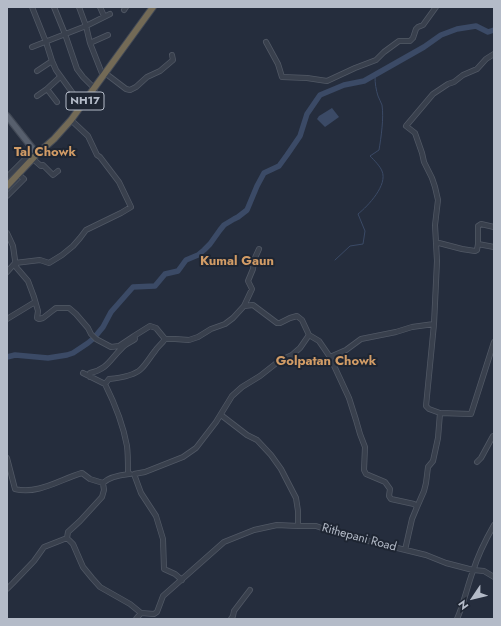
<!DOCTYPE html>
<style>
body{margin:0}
#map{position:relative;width:501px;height:626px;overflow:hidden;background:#252d3d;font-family:Jost,sans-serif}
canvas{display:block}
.frame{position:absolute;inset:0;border:8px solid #b4bbc8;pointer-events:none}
.north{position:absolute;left:453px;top:578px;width:40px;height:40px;-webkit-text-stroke:3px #1e2532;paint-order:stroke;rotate:235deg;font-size:11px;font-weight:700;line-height:16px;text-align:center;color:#b4bbc8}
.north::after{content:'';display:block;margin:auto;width:14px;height:18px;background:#b4bbc8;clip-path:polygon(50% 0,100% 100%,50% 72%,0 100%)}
</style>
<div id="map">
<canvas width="501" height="626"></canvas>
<div class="frame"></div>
<div class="north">N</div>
</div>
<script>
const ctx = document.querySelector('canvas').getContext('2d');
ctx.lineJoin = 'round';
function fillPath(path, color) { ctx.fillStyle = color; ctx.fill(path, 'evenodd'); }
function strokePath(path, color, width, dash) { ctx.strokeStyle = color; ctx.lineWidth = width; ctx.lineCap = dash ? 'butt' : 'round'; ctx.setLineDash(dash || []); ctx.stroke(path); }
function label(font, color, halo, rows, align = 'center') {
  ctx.font = font + ' Jost,sans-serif'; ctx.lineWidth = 4; ctx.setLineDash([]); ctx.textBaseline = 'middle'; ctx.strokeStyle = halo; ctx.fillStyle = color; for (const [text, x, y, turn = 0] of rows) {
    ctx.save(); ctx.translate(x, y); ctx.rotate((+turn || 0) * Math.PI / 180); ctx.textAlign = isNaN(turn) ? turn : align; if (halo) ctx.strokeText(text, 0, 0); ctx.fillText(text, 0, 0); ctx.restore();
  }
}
fillPath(new Path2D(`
 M332 108 339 117 325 127 317 119 319 116Z`), '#3b4a66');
strokePath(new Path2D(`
 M335 260 350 246 363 244 365 231 358 214C368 206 388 185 382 171 380 166 374 160 370 156L379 150C381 138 384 118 382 105 381 102 379 99 378 96 376 90 375 83 375 77L381 71`), '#3b4a66', 1);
strokePath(new Path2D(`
 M7 357 15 355 48 358 67 355 73 353 88 343 94 338 103 327 111 312 133 287 155 286 165 274 178 271 186 260 198 255 204 250 210 244 220 230 224 225 234 219 238 217 247 210 257 186 264 173 279 166 287 155 300 136 307 114 320 95 344 85 364 81 424 47 441 35 457 29 476 26 488 32 494 30`), '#3b4a66', 5.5);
const minor = new Path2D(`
 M32 7 46 42 52 61 56 70 82 106
 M54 7 65 34 77 69 83 77 95 89
 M79 7 86 26 90 43 103 76
 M100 7 104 16
 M124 10 126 7
 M266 42 278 64 282 77 307 78 327 81 355 68 376 60 384 52 399 41H410L413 38 416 29 418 27 423 25 436 7
 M90 43 108 35
 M32 47 86 26 110 14
 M37 71 52 61
 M105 73 126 89 130 90 136 87 147 77 160 71 173 60 172 55
 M47 89 57 102
 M37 96 47 89 60 77
 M33 159 41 166 43 165 53 175 58 171
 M7 177 34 150
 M7 196 24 179 18 174
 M7 233 13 246 16 267 28 281 34 297 38 311 37 318 39 319 43 318 52 311 56 308H69L76 314 88 328 91 334 96 339 111 347 119 346 134 336
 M436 244 439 243 462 249 475 251 477 250 478 244 494 247
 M478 244V226L481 224 494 227
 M7 272 15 263 40 260 49 263 62 255 73 246 80 238 86 230 121 213 131 207 119 182 100 157 97 155 88 136 71 120
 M244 306 253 305 277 323H280L290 318 297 316 302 320 309 335
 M7 319 35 302
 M330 357 346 350 361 339 396 332 412 327 434 324
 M83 373 105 384 109 379C119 378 134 376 141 369 147 363 150 357 155 351 158 346 162 344 165 339H175L189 340 198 337 211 329 225 324 233 318 244 306 252 289 248 281 253 269 254 260 259 249
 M90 377V373C108 369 110 359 122 348 125 344 131 342 135 339L134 336 150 326 156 328 165 339
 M105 384C115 404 123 424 127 446 128 454 128 463 128 471L129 474H130
 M440 413 471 414 494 342
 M221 415 247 435 257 440 271 455 281 469 296 498 298 511V526
 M7 458 15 489C38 495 61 479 82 473L90 479 103 483
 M477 462 481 458 493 436H494
 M129 474C120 475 109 477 103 483L104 490 102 497 80 521 68 532 67 538 73 544 83 567 92 578 100 587 130 604 141 613
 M417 507 424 491 426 483 428 467 433 461 438 438 440 413 429 409 426 406 434 324 437 261 435 225 438 200 435 187 432 178 424 162 422 153 415 133 406 126 433 94 448 84 454 82 463 75 477 69 486 59 494 54
 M182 580 175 574 164 569 163 539 156 516 141 493 134 474 145 472 183 457 196 448 216 422 232 396 242 387 260 376 279 361 292 355 300 348 309 335 319 341 330 357 349 398 356 420 360 434 365 447 364 470 366 474 385 482 390 489 389 496 391 499 414 504 417 507 412 519 405 550
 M7 589 13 583 34 561 44 547 67 538
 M136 619 141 613 154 614 157 612 163 596 224 542 254 530 277 525 298 526H316L336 533 426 555 446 563 473 570 484 571 494 577
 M231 619 233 616 234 611 250 590
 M457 619C464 603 467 587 473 571 478 555 486 539 494 525`);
const major = new Path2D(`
 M7 116 37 154`);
const highway = new Path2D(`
 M7 186 37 154 54 139 71 120 153 7`);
strokePath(minor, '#515865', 6);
strokePath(major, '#424956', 8);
strokePath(highway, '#414855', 8);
strokePath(minor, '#39404d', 4.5);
strokePath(major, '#575f6d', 5.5);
strokePath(highway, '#736a56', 6);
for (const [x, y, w] of [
 [85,101,38]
]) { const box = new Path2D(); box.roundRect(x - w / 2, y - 9, w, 18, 3); ctx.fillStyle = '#1e2532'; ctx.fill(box); strokePath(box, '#b4bbc8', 1); }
label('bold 11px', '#b4bbc8', null, [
 ["NH17",85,101]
]);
label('12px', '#b4bbc8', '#1e2532', [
 ["Rithepani Road",359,538,15]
]);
label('bold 13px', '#d29c66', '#1e2532', [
 ["Tal Chowk",45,153],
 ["Kumal Gaun",237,262],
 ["Golpatan Chowk",326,362]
]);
</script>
